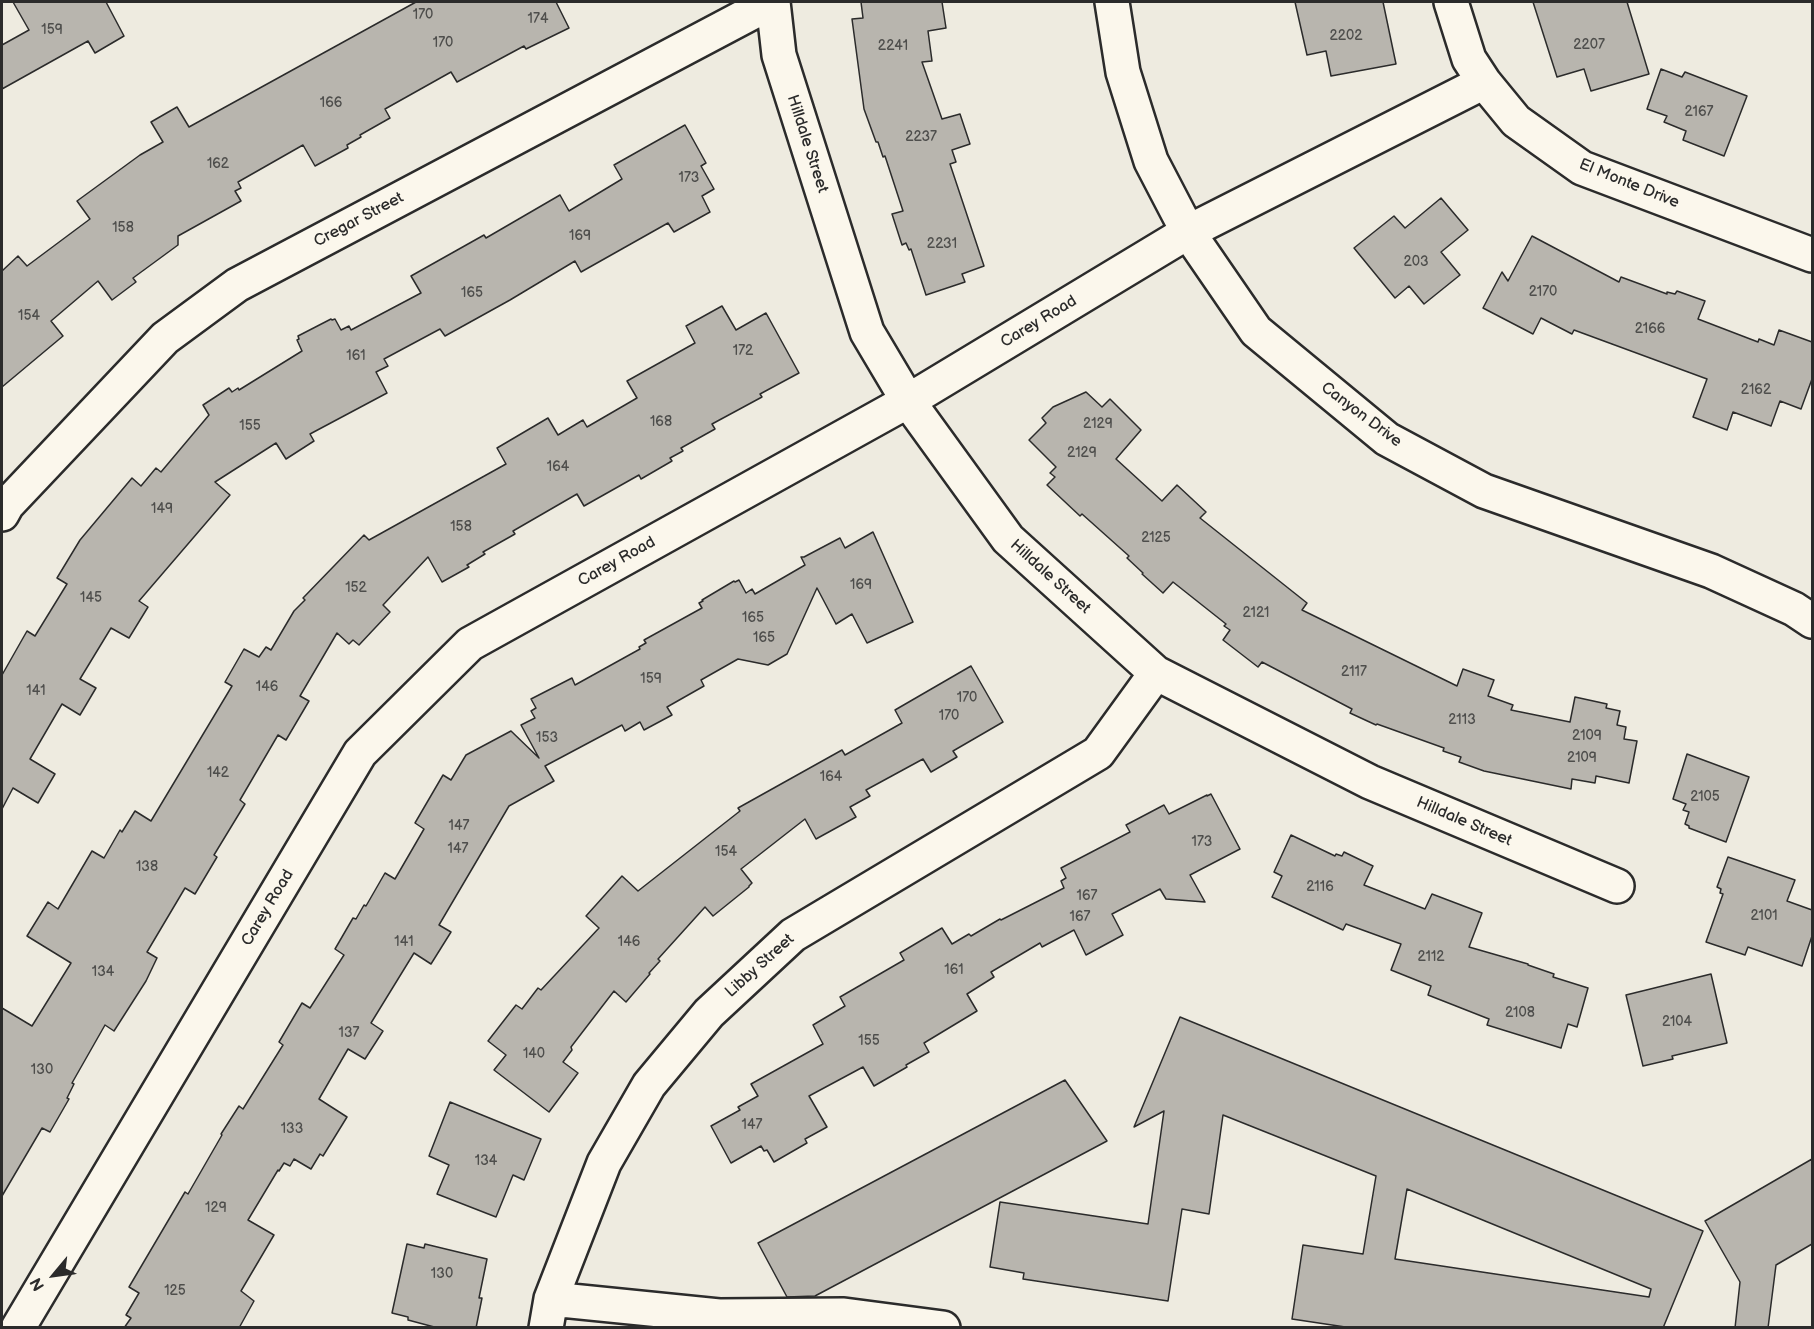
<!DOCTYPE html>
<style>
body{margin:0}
#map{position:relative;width:1814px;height:1329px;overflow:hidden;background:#eeebe0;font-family:"Balsamiq Sans",sans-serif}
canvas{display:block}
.frame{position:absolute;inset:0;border:3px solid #2b2b2b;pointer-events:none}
.north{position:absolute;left:24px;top:1245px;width:60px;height:60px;-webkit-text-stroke:4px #fbf7ec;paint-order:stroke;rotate:241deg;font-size:16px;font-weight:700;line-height:24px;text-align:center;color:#2b2b2b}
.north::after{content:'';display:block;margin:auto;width:21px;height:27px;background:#2b2b2b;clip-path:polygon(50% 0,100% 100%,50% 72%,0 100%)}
</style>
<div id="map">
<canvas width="1814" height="1329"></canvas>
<div class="frame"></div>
<div class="north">N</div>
</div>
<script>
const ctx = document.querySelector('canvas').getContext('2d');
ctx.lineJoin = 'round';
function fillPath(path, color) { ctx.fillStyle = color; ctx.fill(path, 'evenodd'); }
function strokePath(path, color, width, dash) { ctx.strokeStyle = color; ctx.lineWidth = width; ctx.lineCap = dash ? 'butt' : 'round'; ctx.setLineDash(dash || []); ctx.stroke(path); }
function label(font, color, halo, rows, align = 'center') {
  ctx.font = font + ' "Balsamiq Sans",sans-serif'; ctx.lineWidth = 4.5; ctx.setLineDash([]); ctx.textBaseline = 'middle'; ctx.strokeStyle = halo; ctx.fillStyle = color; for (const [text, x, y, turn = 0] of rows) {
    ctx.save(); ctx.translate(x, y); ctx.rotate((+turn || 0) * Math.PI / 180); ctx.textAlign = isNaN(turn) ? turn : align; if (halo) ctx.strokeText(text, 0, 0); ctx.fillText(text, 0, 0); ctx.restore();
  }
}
const building = new Path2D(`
 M13 2H106L124 36 95 53 88 41 2 89V45L29 30Z
 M416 2H556L569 28 526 49 524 46 457 82 451 72 385 109 390 118 360 135 361 137 347 145 348 148 315 166 303 145 238 182 241 188 235 191 241 201 178 236V245L133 278 136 282 112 300 98 281 51 321 63 336 2 387V271L18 256 27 266 90 219 77 201 140 155 163 142 151 122 177 107 189 127Z
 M861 2H942L946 28 928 31 932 61 922 62 942 119 960 114 970 144 952 150 956 162 950 164 984 266 962 274 965 282 926 295 911 249 909 250 906 243 902 245 892 214 903 211 885 156 883 157 878 142H876L864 109 852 19 863 18Z
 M1295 2H1383L1396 64 1331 76 1326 51 1307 55Z
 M1533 2H1627L1649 74 1591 91 1584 69 1557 77Z
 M1661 69 1682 77 1685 72 1747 96 1724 156 1683 140 1686 131 1664 122 1667 116 1647 109Z
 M685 125 706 163 701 166 714 189 702 196 710 212 674 232 668 223 581 272 575 261 510 300 445 336 440 329 384 359 388 366 376 372 387 393 310 434 314 441 286 459 276 443 215 482 230 495 139 601 148 607 129 638 111 628 80 679 96 688 80 715 62 704 30 759 55 774 38 803 13 788 2 809V675L27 631 35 636 67 584 57 578 80 540 132 478 141 486 156 468 161 472 209 415 203 405 229 388 232 392 238 388 239 390 302 351 297 340 299 339 298 336 331 319 332 320 335 319 341 330 349 326 351 330 421 293 411 276 484 235 486 238 560 195 569 211 622 179 614 165Z
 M1441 198 1468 230 1441 252 1460 275 1424 304 1409 286 1395 298 1354 248 1394 216 1405 228Z
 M1532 236 1619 282 1621 277 1667 294V292L1675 294 1677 291 1705 301 1698 319 1758 342 1759 339 1774 345 1779 330 1812 342V379L1801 409 1780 401 1771 426 1733 412 1727 430 1693 417 1707 379 1574 330 1572 334 1541 318 1533 334 1483 308 1502 272 1508 281Z
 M722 306 736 330 766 313 799 373 760 394 762 397 712 424 715 429 681 448 683 451 670 458 672 461 641 479 639 475 584 506 577 494 513 531 515 534 483 552 485 554 467 565 469 567 442 582 428 557 383 605 390 612 359 645 353 640 349 644 337 633 300 696 309 701 286 740 278 735 240 800 245 804 214 855 217 857 195 894 185 888 147 952 157 958 146 981 114 1031 105 1025 72 1083 74 1084 67 1098 69 1099 50 1132 42 1128 2 1196V1008L32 1026 71 963 27 936 48 902 58 909 92 851 104 858 120 830 122 832 135 811 151 821 232 686 225 682 244 649 259 657 266 647 271 650 294 611 305 600 303 598 364 535 369 540 506 464 497 448 548 418 558 435 583 420 587 427 637 398 627 381 695 343 686 326Z
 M1086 392 1102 407 1110 399 1141 430 1116 459 1162 501 1177 485 1206 512 1200 518 1307 603 1302 610 1457 686 1463 669 1494 680 1488 696 1513 705 1511 710 1570 722 1575 697 1607 704 1606 708 1620 711 1617 725 1626 727 1624 739 1637 741 1629 783 1596 776 1595 783 1572 779 1571 789 1484 771 1459 762 1461 757 1443 751 1444 748 1377 724 1376 725 1350 713 1352 709 1262 662 1258 667 1223 640 1230 630 1224 626 1226 624 1173 582 1163 593 1142 574 1143 573 1127 558 1129 556 1082 514 1080 516 1047 485 1055 477 1050 473 1056 467 1029 440 1046 423 1042 418 1053 407Z
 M873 532 913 622 867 643 852 614 836 624 817 588 787 654 768 665 738 659 701 680 704 686 667 707 672 715 644 730 640 722 625 731 622 725 545 766 554 781 509 806 439 925 451 932 431 964 414 953 371 1023 383 1031 365 1059 348 1049 319 1099 347 1117 323 1156 320 1154 311 1169 294 1159 290 1166 284 1163 279 1171 278 1170 248 1220 274 1235 241 1291 254 1301 239 1328H124L131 1318 126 1315 139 1293 129 1287 185 1192 188 1194 222 1135 221 1134 239 1106 243 1109 283 1045 279 1042 302 1003 310 1008 344 955 335 949 353 918 356 919 364 905 366 906 385 873 395 879 424 829 415 823 443 775 451 780 466 755 511 731 539 758 521 725 535 718 531 711 536 708 531 699 572 678 575 685 640 649 639 647 646 643 644 640 702 608 699 603 703 601 702 600 734 581 735 582 739 580 746 593 752 589 755 594 805 565 801 557H804L840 538 845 548Z
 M971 666 1003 722 953 751 957 757 931 772 923 759 866 790 870 796 850 807 856 817 816 839 805 819 741 869 752 883 749 886V887L713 916 705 907 658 959 660 961 649 973 650 974 626 1002 614 991 571 1047 572 1050 563 1062 578 1073 549 1112 494 1070 506 1055 488 1041 516 1005 522 1009 538 988 541 990 599 928 586 916 622 876 638 891 740 811 738 808 842 750 845 755 902 723 895 710Z
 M1687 754 1749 777 1726 842 1689 828V826L1685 824 1689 812 1683 810 1686 804 1673 799Z
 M1211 794 1240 849 1190 875 1205 902 1166 899 1160 889 1112 914 1123 935 1086 955 1074 930 1042 947 1040 943 991 972 994 977 967 994 977 1011 924 1043 929 1052 906 1065 907 1067 874 1086 863 1067 809 1096 827 1127 805 1139 807 1143 774 1162 767 1150 764 1151 761 1146 731 1163 711 1126 740 1110 738 1107 758 1096 751 1084 823 1044 813 1025 845 1006 840 997 904 960 900 953 942 928 952 944 969 934 971 936 1000 919 1001 920 1064 888 1061 881 1066 878 1061 868 1130 832 1126 825 1164 805 1169 814 1207 795V796Z
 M1291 835 1335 856 1336 854 1342 856 1344 852 1373 866 1364 885 1425 909 1432 894 1482 913 1469 947 1528 964V965L1554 974 1553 977 1588 988 1577 1027 1568 1024 1561 1048 1487 1025 1489 1019 1428 995 1431 986 1391 970 1401 944 1346 924 1343 930 1272 897 1282 876 1274 872Z
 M1728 857 1795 880 1787 901 1812 910V936L1802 966 1748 947 1745 955 1706 942 1723 894 1720 893 1721 889 1717 887Z
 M1711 974 1727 1043 1672 1056 1673 1059 1643 1066 1626 995Z
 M1180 1017 1703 1231 1663 1328H1352L1292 1319 1303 1245 1363 1254 1376 1176 1223 1115 1209 1214 1182 1209 1168 1301 1023 1279 1024 1273 990 1267 1000 1202 1148 1224 1164 1111 1134 1127ZM1407 1189 1651 1289 1649 1297 1395 1259Z
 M1065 1080 1107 1141 815 1296 787 1297 758 1243Z
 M450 1102 541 1139 524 1180 513 1175 496 1217 437 1194 449 1165 429 1156Z
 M1812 1159V1244L1776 1265 1768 1328H1735L1740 1282 1705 1221Z
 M407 1244 424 1248 425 1244 487 1259 479 1298H482L476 1328H438L408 1320V1317L392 1313Z`);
fillPath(building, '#b8b5ae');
strokePath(building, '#2b2b2b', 1.5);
const minor = new Path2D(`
 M773 2 779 55 867 332 908 401 1008 539 1156 673 1370 782 1617 886
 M1451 2 1469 59 1484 82 1516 121 1582 168 1812 255
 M2 514 7 505 165 338 237 285 772 2
 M551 1299 719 1316 844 1315 943 1328
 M18 1328 360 753 470 644 908 401 1188 232 1484 82
 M546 1328 551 1299 604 1163 649 1085 709 1013 793 935 1098 753 1156 673`);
const major = new Path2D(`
 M1112 2 1123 72 1151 161 1188 232 1256 331 1387 439 1484 491 1711 571 1794 609 1812 621`);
strokePath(minor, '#2b2b2b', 38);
strokePath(major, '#2b2b2b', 38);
strokePath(minor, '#fbf7ec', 33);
strokePath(major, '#fbf7ec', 33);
label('14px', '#4e4e4c', null, [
 ["170",423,15],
 ["174",538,19],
 ["159",52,30],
 ["2202",1346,36],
 ["170",443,43],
 ["2207",1589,45],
 ["2241",893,46],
 ["166",331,103],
 ["2167",1699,112],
 ["2237",921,137],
 ["162",218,164],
 ["173",689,178],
 ["158",123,228],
 ["169",580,236],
 ["2231",942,244],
 ["203",1416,262],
 ["2170",1543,292],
 ["165",472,293],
 ["154",29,316],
 ["2166",1650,329],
 ["172",743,351],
 ["161",356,356],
 ["2162",1756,390],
 ["168",661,422],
 ["2129",1098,424],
 ["155",250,426],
 ["2129",1082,453],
 ["164",558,467],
 ["149",162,509],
 ["158",461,527],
 ["2125",1156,538],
 ["169",861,585],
 ["152",356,588],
 ["145",91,598],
 ["2121",1256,613],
 ["165",753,618],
 ["165",764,638],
 ["2117",1354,672],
 ["159",651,679],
 ["146",267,687],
 ["141",36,691],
 ["170",967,698],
 ["170",949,716],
 ["2113",1462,720],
 ["2109",1587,736],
 ["153",547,738],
 ["2109",1582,758],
 ["142",218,773],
 ["164",831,777],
 ["2105",1705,797],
 ["147",459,826],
 ["173",1202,842],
 ["147",458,849],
 ["154",726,852],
 ["138",147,867],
 ["2116",1320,887],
 ["167",1087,896],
 ["2101",1764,916],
 ["167",1080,917],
 ["141",404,942],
 ["146",629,942],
 ["2112",1431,957],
 ["161",954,970],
 ["134",103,972],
 ["2108",1520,1013],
 ["2104",1677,1022],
 ["137",349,1033],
 ["155",869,1041],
 ["140",534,1054],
 ["130",42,1070],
 ["147",752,1125],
 ["133",292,1129],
 ["134",486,1161],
 ["129",216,1208],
 ["130",442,1274],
 ["125",175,1291]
]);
label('16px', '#2b2b2b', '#fbf7ec', [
 ["Hilldale Street",807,144,72],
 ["El Monte Drive",1629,184,22],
 ["Cregar Street",359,220,-28],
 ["Carey Road",1039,322,-31],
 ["Canyon Drive",1361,415,37],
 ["Carey Road",617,562,-29],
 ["Hilldale Street",1050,577,42],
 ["Hilldale Street",1464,822,23],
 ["Carey Road",268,908,-59],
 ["Libby Street",760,966,-42]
]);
</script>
